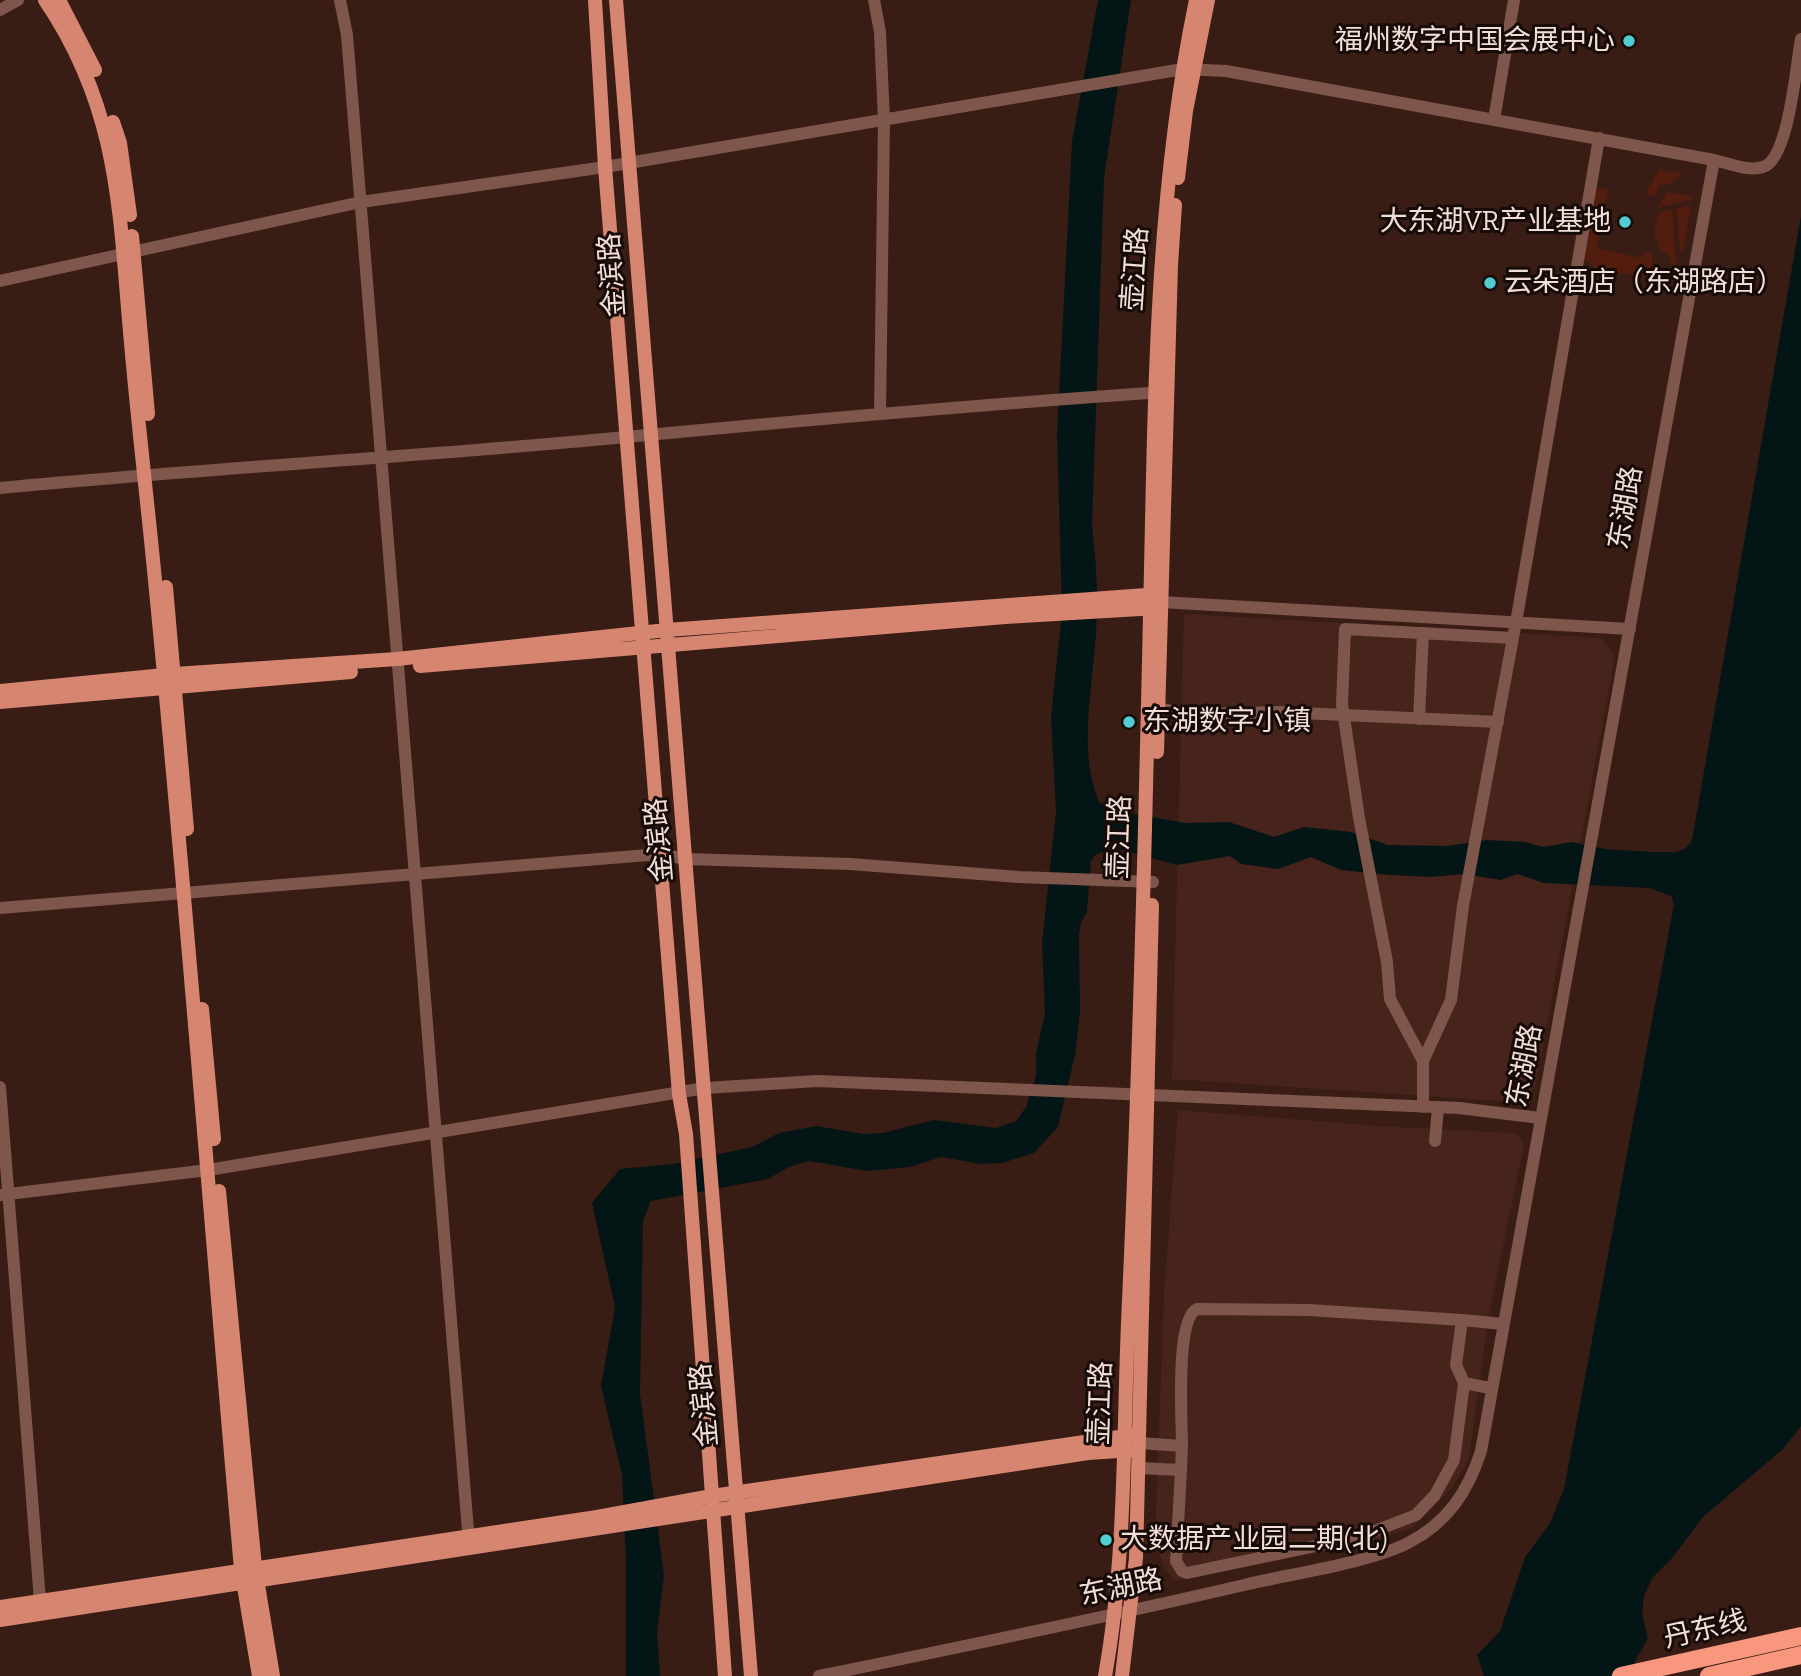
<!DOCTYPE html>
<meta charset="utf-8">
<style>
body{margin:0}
canvas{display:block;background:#391d15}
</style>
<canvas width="1801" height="1676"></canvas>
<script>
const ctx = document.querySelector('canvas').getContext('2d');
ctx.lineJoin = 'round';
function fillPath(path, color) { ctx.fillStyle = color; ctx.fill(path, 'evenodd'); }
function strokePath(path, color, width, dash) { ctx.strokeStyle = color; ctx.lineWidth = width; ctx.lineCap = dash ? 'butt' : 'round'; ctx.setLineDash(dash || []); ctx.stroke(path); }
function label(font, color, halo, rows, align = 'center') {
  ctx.font = font + ' "Zilla Slab","Noto Sans SC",serif'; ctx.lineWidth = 6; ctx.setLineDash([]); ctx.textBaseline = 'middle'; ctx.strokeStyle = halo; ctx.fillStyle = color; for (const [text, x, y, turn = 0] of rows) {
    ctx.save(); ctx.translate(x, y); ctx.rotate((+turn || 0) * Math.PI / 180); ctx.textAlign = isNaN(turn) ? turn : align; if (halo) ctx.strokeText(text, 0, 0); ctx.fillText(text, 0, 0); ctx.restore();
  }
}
fillPath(new Path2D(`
 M1184 614 1601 638 1615 656 1535 1088 1515 1102 1172 1079Z
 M1178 1110 1377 1126 1510 1133 1518 1134 1524 1145 1489 1314 1469 1458 1452 1488 1413 1527 1369 1542 1183 1579 1176 1580 1165 1569 1155 1542 1164 1295Z`), '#46231b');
fillPath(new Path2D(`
 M1659 170 1683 173 1672 183 1658 186 1655 196 1645 194Z
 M1594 188 1608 189 1597 248 1641 258 1647 251 1652 254V265L1674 272 1675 281 1596 270 1582 257Z
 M1667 192 1691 196V200L1657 208Z
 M1691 205 1683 251H1680L1676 209Z
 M1672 209 1677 270 1673 269 1669 255 1661 251 1654 235 1658 213Z`), '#521c0f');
fillPath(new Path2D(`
 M1098 0H1131L1104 178 1092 526C1097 566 1099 607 1095 646 1091 697 1079 753 1099 802L1114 810 1185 823 1229 822 1274 837 1304 827 1351 832 1388 845 1447 846 1487 840 1525 842 1543 847 1572 842 1606 849 1652 852H1677L1686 848 1692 840 1801 216V1426L1783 1449 1703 1517 1673 1557 1653 1577 1644 1596 1642 1614 1648 1638 1627 1676H1484L1477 1655 1500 1631 1525 1557 1550 1523 1564 1489 1674 904 1671 896 1649 888 1544 883 1517 874 1501 880 1464 874 1430 877 1390 875 1341 870 1311 857 1278 869 1241 864 1230 856 1177 865 1114 848 1095 855 1091 861 1087 912 1081 922 1079 936 1080 1013 1075 1055 1058 1127 1034 1153 1002 1163 981 1164 941 1157 910 1167 867 1171 809 1161 789 1167 768 1179 651 1201 643 1221 640 1394 664 1575 657 1632 660 1676H626V1559L622 1475 601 1386 615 1307 592 1203 620 1169 673 1164 752 1147 779 1133 817 1126 863 1134 883 1133 934 1120 996 1128 1016 1121 1026 1107 1036 1076V1053L1045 1013 1042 943 1056 812 1051 717 1062 612 1057 434 1072 141Z`), '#041516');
strokePath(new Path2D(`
 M340 0 347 35 469 1543
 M874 0 880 32 884 120 880 413
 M0 10 18 0
 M1494 120 1514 0
 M0 281 361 202 605 167 1183 69 1226 71 1714 160
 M0 488C208 468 418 457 626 437 806 420 985 404 1165 392
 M1161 602 1630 629
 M1158 709 1201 714 1279 712 1498 722
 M1419 719 1423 633
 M0 908 660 854 686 859 850 864 1019 877 1153 882
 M1423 1061 1390 999 1387 962 1359 818 1342 704 1345 629 1513 638
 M0 1087 40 1601
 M1423 1107V1061L1451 1000 1463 906 1518 611 1599 138
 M1435 1141 1438 1108
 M0 1195 208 1170 705 1088 817 1081 1459 1108 1540 1118
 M1462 1320 1503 1324
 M1182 1446C1182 1421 1175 1319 1197 1309L1309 1310 1462 1320 1456 1365 1464 1383
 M1138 1468 1181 1470 1182 1446 1139 1443
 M1181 1470 1176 1561 1182 1571 1187 1573 1359 1537 1416 1515 1435 1495 1454 1460 1464 1383 1490 1388
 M819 1676C961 1647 1103 1618 1244 1585 1289 1574 1369 1563 1408 1543 1447 1523 1468 1492 1481 1451L1714 160C1728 163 1749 172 1763 167 1789 159 1796 65 1801 39`), '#7e564c', 12);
strokePath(new Path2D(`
 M45 0C121 112 119 214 131 343 137 412 145 481 152 550 186 889 211 1229 241 1569L259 1676
 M59 0 95 70
 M595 0 605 167 679 1094 686 1134 725 1676
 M616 0 751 1676
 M113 122 120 143 130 215
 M1178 178 1186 111 1208 0
 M132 236 148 414
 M166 587 187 829
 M420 666 1005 617 1157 608
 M0 691 175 674 397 659 667 630 1160 594
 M0 702 351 672
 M1157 752 1171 265 1175 205
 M202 1009 214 1139
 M219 1191 255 1567 273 1676
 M0 1607 597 1517 712 1496 1133 1435
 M0 1620 1088 1453 1133 1450
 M1105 1676C1126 1559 1123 1441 1128 1323 1139 1087 1145 850 1150 614 1155 408 1154 202 1196 0
 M1122 1676 1136 1558 1152 905`), '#d68570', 14);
strokePath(new Path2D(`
 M1621 1676 1801 1636
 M1709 1676 1801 1655`), '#f9977e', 18);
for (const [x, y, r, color] of [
 [1629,41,7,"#51ccd1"],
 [1625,222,7,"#51ccd1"],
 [1490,283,7,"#51ccd1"],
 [1129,722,7,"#51ccd1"],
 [1106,1540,7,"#51ccd1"]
]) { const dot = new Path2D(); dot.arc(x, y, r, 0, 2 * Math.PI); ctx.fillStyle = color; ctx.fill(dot); strokePath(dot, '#170b08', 2.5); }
label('28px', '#f2ded9', '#170b08', [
 ["福州数字中国会展中心",1615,41,"right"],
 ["大东湖VR产业基地",1611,222,"right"],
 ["云朵酒店（东湖路店）",1504,283],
 ["东湖数字小镇",1143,722],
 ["大数据产业园二期(北)",1120,1540]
], 'left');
label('28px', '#f2ded9', '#170b08', [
 ["壶江路",1136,269,-86],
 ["金滨路",613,275,-94],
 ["东湖路",1626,508,-80],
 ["壶江路",1120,837,-88],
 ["金滨路",660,840,-95],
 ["东湖路",1525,1066,-79],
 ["壶江路",1101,1403,-88],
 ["金滨路",705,1405,-95],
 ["东湖路",1121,1588,-12],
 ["丹东线",1705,1630,-13]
]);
</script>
